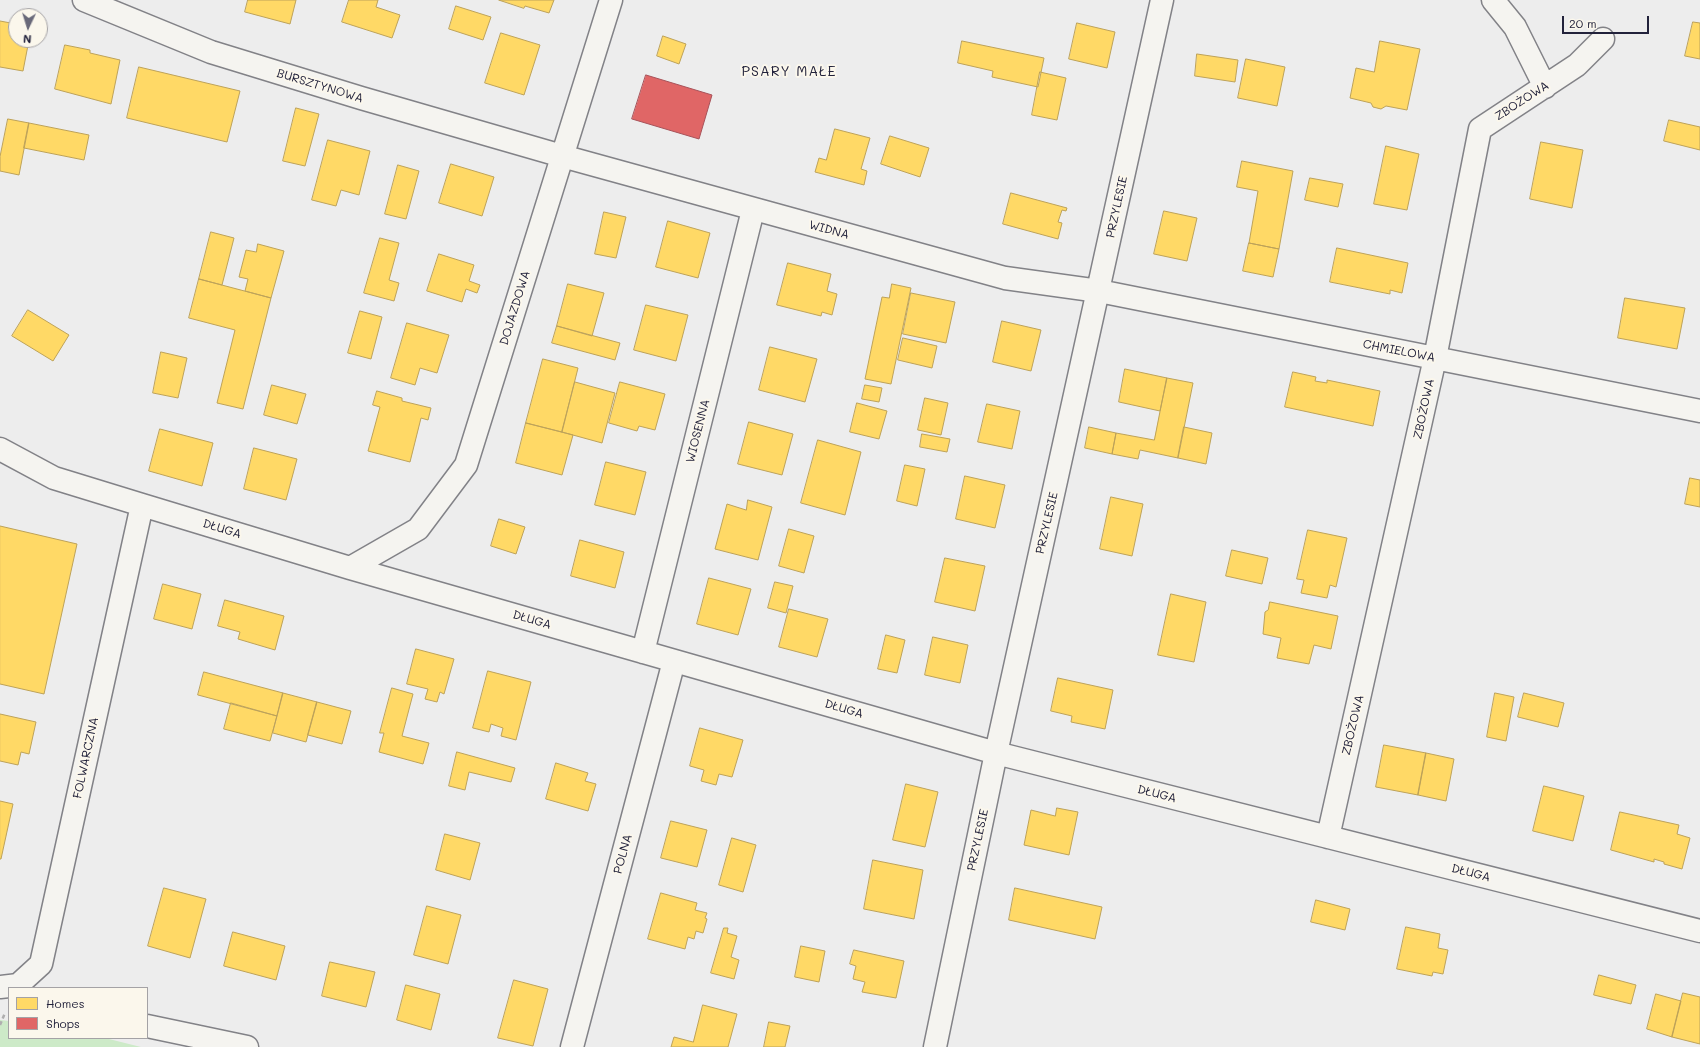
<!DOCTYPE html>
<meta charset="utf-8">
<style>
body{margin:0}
#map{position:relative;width:1700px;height:1047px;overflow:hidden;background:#ededed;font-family:Mali,sans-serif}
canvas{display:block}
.legend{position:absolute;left:8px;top:987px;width:140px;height:52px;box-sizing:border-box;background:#fbf7ec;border:1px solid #a4a2a5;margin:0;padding:5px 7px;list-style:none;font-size:12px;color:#22223b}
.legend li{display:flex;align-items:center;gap:8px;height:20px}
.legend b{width:20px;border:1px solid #a4a2a5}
.north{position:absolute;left:8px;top:8px;width:40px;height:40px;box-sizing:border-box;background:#fbf7ec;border:1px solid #a4a2a5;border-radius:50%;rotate:184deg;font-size:11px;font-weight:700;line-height:16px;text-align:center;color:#22223b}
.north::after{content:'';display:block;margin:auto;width:14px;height:18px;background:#696979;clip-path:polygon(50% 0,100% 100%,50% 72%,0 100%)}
.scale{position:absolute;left:1562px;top:16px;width:87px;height:18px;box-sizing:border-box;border:2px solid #22223b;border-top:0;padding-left:5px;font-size:12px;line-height:14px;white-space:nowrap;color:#22223b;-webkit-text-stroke:3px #fbf7ec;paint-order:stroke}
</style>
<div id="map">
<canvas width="1700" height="1047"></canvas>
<ul class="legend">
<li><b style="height:11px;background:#ffd966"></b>Homes</li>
<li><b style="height:11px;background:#e06666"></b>Shops</li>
</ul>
<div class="north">N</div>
<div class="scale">20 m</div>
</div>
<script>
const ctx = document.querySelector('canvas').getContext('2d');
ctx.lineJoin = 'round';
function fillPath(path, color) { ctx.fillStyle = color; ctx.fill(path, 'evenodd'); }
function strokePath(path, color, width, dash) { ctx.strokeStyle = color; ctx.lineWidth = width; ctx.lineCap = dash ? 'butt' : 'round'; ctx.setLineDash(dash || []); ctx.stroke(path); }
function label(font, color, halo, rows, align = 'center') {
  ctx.font = font + ' Mali,sans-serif'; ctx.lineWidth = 4; ctx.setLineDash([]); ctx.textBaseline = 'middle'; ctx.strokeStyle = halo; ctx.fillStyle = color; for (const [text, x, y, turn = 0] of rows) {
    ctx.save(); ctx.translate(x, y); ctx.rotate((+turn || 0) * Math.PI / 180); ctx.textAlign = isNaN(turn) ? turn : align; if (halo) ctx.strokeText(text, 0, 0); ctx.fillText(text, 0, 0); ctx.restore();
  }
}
fillPath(new Path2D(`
 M0 1020 9 1021V1038H105L141 1047H0Z`), '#cdeac8');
const homes = new Path2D(`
 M248 0H296L290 24 245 12Z
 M349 0H378L376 7 400 15 392 38 342 22Z
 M499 0H554L549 13 525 6 524 8Z
 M456 6 491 17 483 40 449 29Z
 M0 21 16 24V40H29L23 71 0 67Z
 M1693 22 1700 23V59L1685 56Z
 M1077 23 1115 32 1107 68 1069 59Z
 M501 33 540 45 524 95 485 83Z
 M663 36 686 44 679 64 657 56Z
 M962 41 1044 58 1038 87 992 77 993 71 958 63Z
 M1380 41 1420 49 1407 110 1386 106 1381 109 1373 107 1371 103 1350 98 1356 68 1374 72Z
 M65 45 90 50V53L120 60 111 104 55 89Z
 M1197 54 1238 60 1235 82 1195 76Z
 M1246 59 1285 67 1277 106 1238 98Z
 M139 67 240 91 227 142 127 118Z
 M1040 72 1066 78 1057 120 1032 115Z
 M296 108 319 114 305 166 283 161Z
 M8 119 29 123 19 175 0 171V157Z
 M1669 120 1700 127V150L1664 141Z
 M29 123 89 135 84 160 24 148Z
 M835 129 870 138 861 169 867 171 864 185 815 172 819 158 826 160Z
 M890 136 929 148 920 177 881 164Z
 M328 140 370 151 359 195 341 190 336 206 312 200Z
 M1541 142 1583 150 1572 208 1530 199Z
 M1386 146 1419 154 1407 210 1374 204Z
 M1242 161 1293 171 1279 249 1249 243 1258 191 1237 187Z
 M451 164 494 177 482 216 439 203Z
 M398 165 419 171 406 219 385 214Z
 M1310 178 1343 184 1338 207 1305 200Z
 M1011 193 1067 208 1066 211 1062 210 1058 222 1062 223 1058 239 1003 224Z
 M1164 211 1197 218 1187 261 1154 254Z
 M604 212 626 217 616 258 595 254Z
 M668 221 710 233 698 278 656 267Z
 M211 232 234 238 222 285 199 279Z
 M380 238 399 243 389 280 399 283 394 301 364 293Z
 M1249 243 1279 249 1273 277 1243 271Z
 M258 244 284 251 271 298 245 291 248 279 239 277 246 250 256 252Z
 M1337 248 1408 263 1402 293 1390 290V294L1330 282Z
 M439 254 474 265 469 281 480 285 477 293 466 289 462 302 427 291Z
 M788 263 831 274 827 291 837 294 832 315 822 312 821 316 777 305Z
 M199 279 271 298 243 409 217 403 235 330 189 318Z
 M568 284 604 293 592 336 557 326Z
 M892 284 911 288 891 384 865 379 882 297 889 298Z
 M911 293 955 302 946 343 903 334Z
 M1625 298 1685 308 1677 349 1618 338Z
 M646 305 688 315 676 361 634 350Z
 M28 310 69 335 53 361 12 336Z
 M360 311 382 317 371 359 348 353Z
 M1002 321 1041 330 1031 371 993 362Z
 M407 323 449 335 437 373 420 368 415 385 391 378Z
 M557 326 620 343 615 360 552 343Z
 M903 338 937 346 932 368 898 360Z
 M770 347 817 359 805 402 759 390Z
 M161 352 187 358 178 398 153 393Z
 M543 359 578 368 562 432 526 423Z
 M1125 369 1167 378 1160 411 1119 402Z
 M1293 372 1316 377 1315 381 1327 383V380L1380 391 1373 426 1285 407Z
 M1167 378 1193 383 1178 458 1140 450 1138 459 1112 454 1116 433 1154 440Z
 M575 382 615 393 602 443 562 432Z
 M620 382 665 394 655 430 639 426 637 431 609 423Z
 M272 385 306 394 297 424 264 415Z
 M865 385 882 388 879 402 862 399Z
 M377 391 402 398V401L431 408 428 420 421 418 410 462 368 451 380 407 373 405Z
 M925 398 948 403 941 435 918 430Z
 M857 403 887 411 879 439 850 432Z
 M987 404 1020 411 1012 449 978 442Z
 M749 422 793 434 782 475 738 464Z
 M526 423 573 435 562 475 516 463Z
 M1089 427 1116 433 1112 454 1085 448Z
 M1184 427 1212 433 1206 464 1178 458Z
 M160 429 213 443 202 486 149 471Z
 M922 434 950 439 947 452 920 447Z
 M818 440 861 452 845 515 801 503Z
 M254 448 297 459 286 500 244 489Z
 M606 462 646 472 635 515 595 505Z
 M905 465 925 469 917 506 897 501Z
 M965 476 1005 485 995 528 956 519Z
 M1690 478 1700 480V507L1685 504Z
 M1111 497 1143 504 1132 556 1100 549Z
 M748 500 772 507 758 560 715 549 727 504 746 510Z
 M499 519 525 527 516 554 491 546Z
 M0 526 77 544 44 694 0 684Z
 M789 529 814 536 804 573 779 566Z
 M1308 530 1347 538 1336 587 1330 585 1327 598 1301 593 1304 580 1297 579Z
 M580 540 624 552 615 588 571 576Z
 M1232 550 1268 558 1262 584 1226 576Z
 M945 558 985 566 975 611 935 602Z
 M709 578 751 589 738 635 697 624Z
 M775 582 793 586 786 613 768 608Z
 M163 584 201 594 192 629 154 619Z
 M1171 594 1206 602 1194 662 1158 655Z
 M225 600 284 616 275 650 238 639 240 632 218 626Z
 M1270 602 1338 616 1331 649 1314 645 1309 664 1277 658 1281 638 1263 634 1265 612 1268 610Z
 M789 609 828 619 817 657 779 647Z
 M886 635 905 640 897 673 878 669Z
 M933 637 968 645 960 683 925 675Z
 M416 649 454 659 444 694 440 692 437 702 425 699 428 689 407 684Z
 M488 671 531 682 516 740 501 736 503 728 491 724 489 732 473 728Z
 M204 672 283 693 277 716 198 695Z
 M1058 678 1113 690 1105 729 1071 722 1072 716 1051 711Z
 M392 688 413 694 402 736 429 743 423 764 379 752 384 733H380Z
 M283 693 317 702 306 742 273 733Z
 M1495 693 1514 697 1506 741 1487 737Z
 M1524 693 1564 703 1558 727 1518 717Z
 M317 702 351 711 342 744 308 735Z
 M231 703 277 716 270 741 224 729Z
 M0 714 36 722 29 754 21 752 18 765 0 761Z
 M700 728 743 740 732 777 719 774 716 785 701 781 704 770 690 766Z
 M1384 745 1426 753 1418 795 1376 787Z
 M457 752 515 768 511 782 469 772 465 790 449 786Z
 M1426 753 1454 759 1446 801 1418 795Z
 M556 763 588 773 585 781 596 784 588 811 546 799Z
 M906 784 938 792 925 847 893 840Z
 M1544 786 1584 796 1573 841 1533 831Z
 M0 801 13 804 1 859H0Z
 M1057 808 1078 812 1069 855 1024 845 1031 810 1055 816Z
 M1620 812 1679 825 1677 834 1690 838 1682 869 1664 864V862L1654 859V862L1611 850Z
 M671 821 707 830 697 867 661 858Z
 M445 834 480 843 470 880 436 870Z
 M732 838 756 845 743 892 719 885Z
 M873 860 923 870 914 919 864 909Z
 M164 888 206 899 190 958 148 946Z
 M1015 888 1102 907 1095 939 1009 920Z
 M661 893 697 903 695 910 707 913 705 918 707 919 703 933 696 931 694 939 688 937 685 949 648 939Z
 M1316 900 1350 909 1345 930 1311 922Z
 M427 906 461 915 448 964 414 955Z
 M1406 927 1440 934 1438 948 1448 950 1443 974 1433 972 1432 976 1397 969Z
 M724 928H728L727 933 737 936 731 957 739 960 734 979 711 973Z
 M233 932 285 946 276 980 224 966Z
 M801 946 825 951 819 982 795 977Z
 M854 950 904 961 896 998 862 992 865 982 853 979 856 966 850 964Z
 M330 962 375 972 366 1007 322 996Z
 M1599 975 1636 985 1631 1004 1594 995Z
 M514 980 548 989 533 1046 498 1038Z
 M406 985 440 994 431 1030 397 1020Z
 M1683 993 1700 997V1044L1672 1037Z
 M1656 994 1681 1001 1672 1037 1647 1029Z
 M703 1005 737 1014 728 1047H671L674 1037 693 1042Z
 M769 1022 790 1026 785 1047H764Z`);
fillPath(homes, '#ffd966');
strokePath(homes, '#bda259', 1);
const shops = new Path2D(`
 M646 75 712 95 699 139 632 119Z`);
fillPath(shops, '#e06666');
strokePath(shops, '#a75259', 1);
const minor = new Path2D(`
 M84 0 211 52 361 98 562 156 1005 278 1099 291 1700 411
 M1493 0 1515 27 1545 87
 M0 449 54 478 142 505 350 568 996 753 1700 931
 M350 568 418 529 466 465 611 0
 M643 652 753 210
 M1328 837 1435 358 1480 129 1577 65 1603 39
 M0 987 18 985 41 964 142 505
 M147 1026 247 1047
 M572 1047 674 661
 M935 1047 996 753 1162 0`);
strokePath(minor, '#828287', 25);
strokePath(new Path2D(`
 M0 1025 5 1013`), '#afaeaf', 2.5, [4, 3]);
strokePath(minor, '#f5f4f0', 22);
label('12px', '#22223b', '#fbf7ec', [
 ["BURSZTYNOWA",320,86,17],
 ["ZBOŻOWA",1522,101,-33],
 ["PRZYLESIE",1117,207,-78],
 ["WIDNA",829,230,15],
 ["DOJAZDOWA",515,308,-73],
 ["CHMIELOWA",1399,351,11],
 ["ZBOŻOWA",1424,409,-78],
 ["WIOSENNA",698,431,-76],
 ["PRZYLESIE",1047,523,-77],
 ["DŁUGA",222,529,17],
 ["DŁUGA",532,620,16],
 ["DŁUGA",844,709,16],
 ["ZBOŻOWA",1353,725,-77],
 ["FOLWARCZNA",86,758,-78],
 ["DŁUGA",1157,794,14],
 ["PRZYLESIE",978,840,-78],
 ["POLNA",623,854,-75],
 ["DŁUGA",1471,873,14]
]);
ctx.letterSpacing = '1px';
label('14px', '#22223b', '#fbf7ec', [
 ["PSARY MAŁE",789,72]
]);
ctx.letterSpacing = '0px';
</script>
